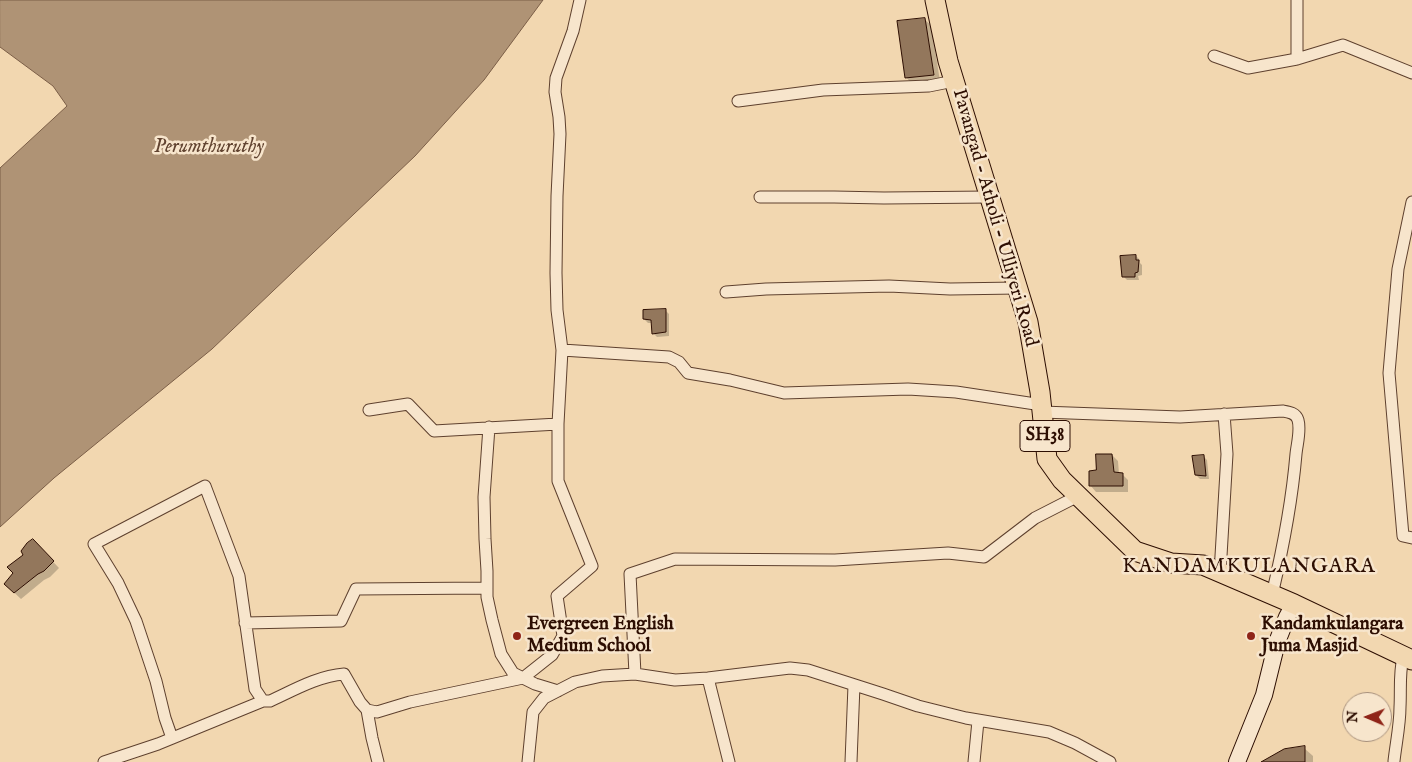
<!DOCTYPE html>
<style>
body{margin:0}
#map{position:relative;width:1412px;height:762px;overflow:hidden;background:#f2d7b0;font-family:"IM FELL English",serif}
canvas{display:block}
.north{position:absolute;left:1342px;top:692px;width:50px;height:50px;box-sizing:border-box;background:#f7e5cc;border:1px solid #a68f7b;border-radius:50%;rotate:271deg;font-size:14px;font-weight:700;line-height:20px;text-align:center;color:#2d0e02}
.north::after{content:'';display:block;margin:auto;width:18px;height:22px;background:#8f2418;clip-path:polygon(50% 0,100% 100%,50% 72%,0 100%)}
</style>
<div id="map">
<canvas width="1412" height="762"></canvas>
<div class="north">N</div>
</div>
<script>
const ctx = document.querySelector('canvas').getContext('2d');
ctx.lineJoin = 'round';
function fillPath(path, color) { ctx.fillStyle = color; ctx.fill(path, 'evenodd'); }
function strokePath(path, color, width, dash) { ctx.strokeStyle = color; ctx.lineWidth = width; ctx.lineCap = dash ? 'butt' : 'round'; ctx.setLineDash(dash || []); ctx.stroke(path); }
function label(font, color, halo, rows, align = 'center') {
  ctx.font = font + ' "IM FELL English",serif'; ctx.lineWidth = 5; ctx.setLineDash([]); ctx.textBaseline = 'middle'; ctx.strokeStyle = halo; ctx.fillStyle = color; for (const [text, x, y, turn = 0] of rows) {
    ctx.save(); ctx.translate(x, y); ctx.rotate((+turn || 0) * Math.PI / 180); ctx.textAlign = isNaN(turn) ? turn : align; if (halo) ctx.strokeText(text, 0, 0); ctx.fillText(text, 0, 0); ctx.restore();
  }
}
const water = new Path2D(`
 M0 0H543L484 80 415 156 212 349 54 478 0 527V168L67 106 53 86 0 47Z`);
fillPath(water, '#af9375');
strokePath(water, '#7b5e47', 1);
fillPath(new Path2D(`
 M924 19 931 25 940 81 912 84 906 77Z
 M1136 256 1140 260V263L1142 265V275L1138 276 1139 280H1127L1123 276Z
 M665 310 669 314V336L657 337 653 333V323H648L644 319Z
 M1112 455 1118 461 1119 474H1122L1128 480V492H1096L1090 485 1098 471Z
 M1203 456 1207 460 1209 479H1200L1196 475Z
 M39 547 59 568 50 577 44 580 21 599 5 584Z
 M1304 748 1313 756V762H1263Z`), '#0003');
const building = new Path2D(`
 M925 18 934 75 905 78 897 21Z
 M1136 255V260H1139L1138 272 1135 273V277H1122L1120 256Z
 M666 309V332L652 334 651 320 643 319V310Z
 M1096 454H1112L1114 472 1123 473V486H1089V471L1096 470Z
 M1204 455 1206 476 1195 475 1192 456Z
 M33 539 54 561 44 571 38 574 14 593 4 584 13 573 7 567 23 555 21 551 27 543Z
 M1305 746V762H1261L1284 749Z`);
fillPath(building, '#93775c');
strokePath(building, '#2d0e02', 1);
const street = new Path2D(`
 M1297 0V59
 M1214 56 1248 68 1297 59 1343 45 1412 73
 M738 101 823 90 929 86 954 81
 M760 197H834L884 198 990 197
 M1412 202 1398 269 1389 373 1403 536 1412 538
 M726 292 766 289 889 286 950 289 1018 288
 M562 350 669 357 679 362 688 373 730 380 784 393 908 389 956 392 1042 405
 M369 410 408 404 434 431 558 424
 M1042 412 1180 417 1283 411C1289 412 1296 413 1298 420 1301 430 1297 444 1296 454 1292 502 1283 548 1272 595
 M489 427 484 497 485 539 487 571V597L492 620 501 654 513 673 535 684 558 691
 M1220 573 1227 454 1224 414
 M245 623 341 621 356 589 487 588
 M635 674 630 574 675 559 835 560 948 553 984 557 1035 518 1078 496
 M708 678 729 762
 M367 710 372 738 378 762
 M172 738 165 718 156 681 136 621 118 583 94 544 205 486 239 576 255 689 263 701H270C294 690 318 676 344 674L360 702 367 710 377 712 410 702 523 678 552 655 563 636 557 596 592 566 558 481V424L562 350 557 310 556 273 557 196 560 134 559 117 555 92 556 78 573 31 580 0
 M1394 761C1396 743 1400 725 1400 707 1401 690 1399 674 1403 657
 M104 762 158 744 263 701
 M528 762 533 712 544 698 575 682 602 676 635 674 675 680 708 678 790 668 808 670 883 694 918 706 966 718 1049 732 1075 743 1110 762
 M851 762 854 685
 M974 762 978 721`);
const secondary = new Path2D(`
 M1237 762 1264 695 1277 642 1287 617 1294 604`);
const primary = new Path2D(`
 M935 0 948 61 1028 322 1040 392 1047 459 1062 480 1135 551 1171 563 1203 565 1294 604 1412 660`);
strokePath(street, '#5e402e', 13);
strokePath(secondary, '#2d0e02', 18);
strokePath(primary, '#2d0e02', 21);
strokePath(street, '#f7e5cc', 11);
strokePath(secondary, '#f7e5cc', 16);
strokePath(primary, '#f2d7b0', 19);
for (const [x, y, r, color] of [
 [517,636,5,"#8f2418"],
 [1251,636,5,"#8f2418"]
]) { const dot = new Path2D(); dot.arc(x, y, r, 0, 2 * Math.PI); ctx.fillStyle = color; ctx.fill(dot); strokePath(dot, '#f7e5cc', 2); }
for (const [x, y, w] of [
 [1045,436,50]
]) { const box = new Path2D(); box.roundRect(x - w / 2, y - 15.5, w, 31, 4); ctx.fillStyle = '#f7e5cc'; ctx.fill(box); strokePath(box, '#2d0e02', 1); }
label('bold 18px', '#2d0e02', null, [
 ["SH38",1045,436]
]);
label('19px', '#2d0e02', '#f7e5cc', [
 ["Pavangad - Atholi - Ulliyeri Road",994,218,74]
]);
label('bold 19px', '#2d0e02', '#f7e5cc', [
 ["Evergreen English",527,625],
 ["Medium School",527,647],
 ["Kandamkulangara",1261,625],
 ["Juma Masjid",1261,647]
], 'left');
label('italic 20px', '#614330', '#f7e5cc', [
 ["Perumthuruthy",209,148]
]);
ctx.letterSpacing = '1px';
label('21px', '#2d0e02', '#f7e5cc', [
 ["KANDAMKULANGARA",1249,568]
]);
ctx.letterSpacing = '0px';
</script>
